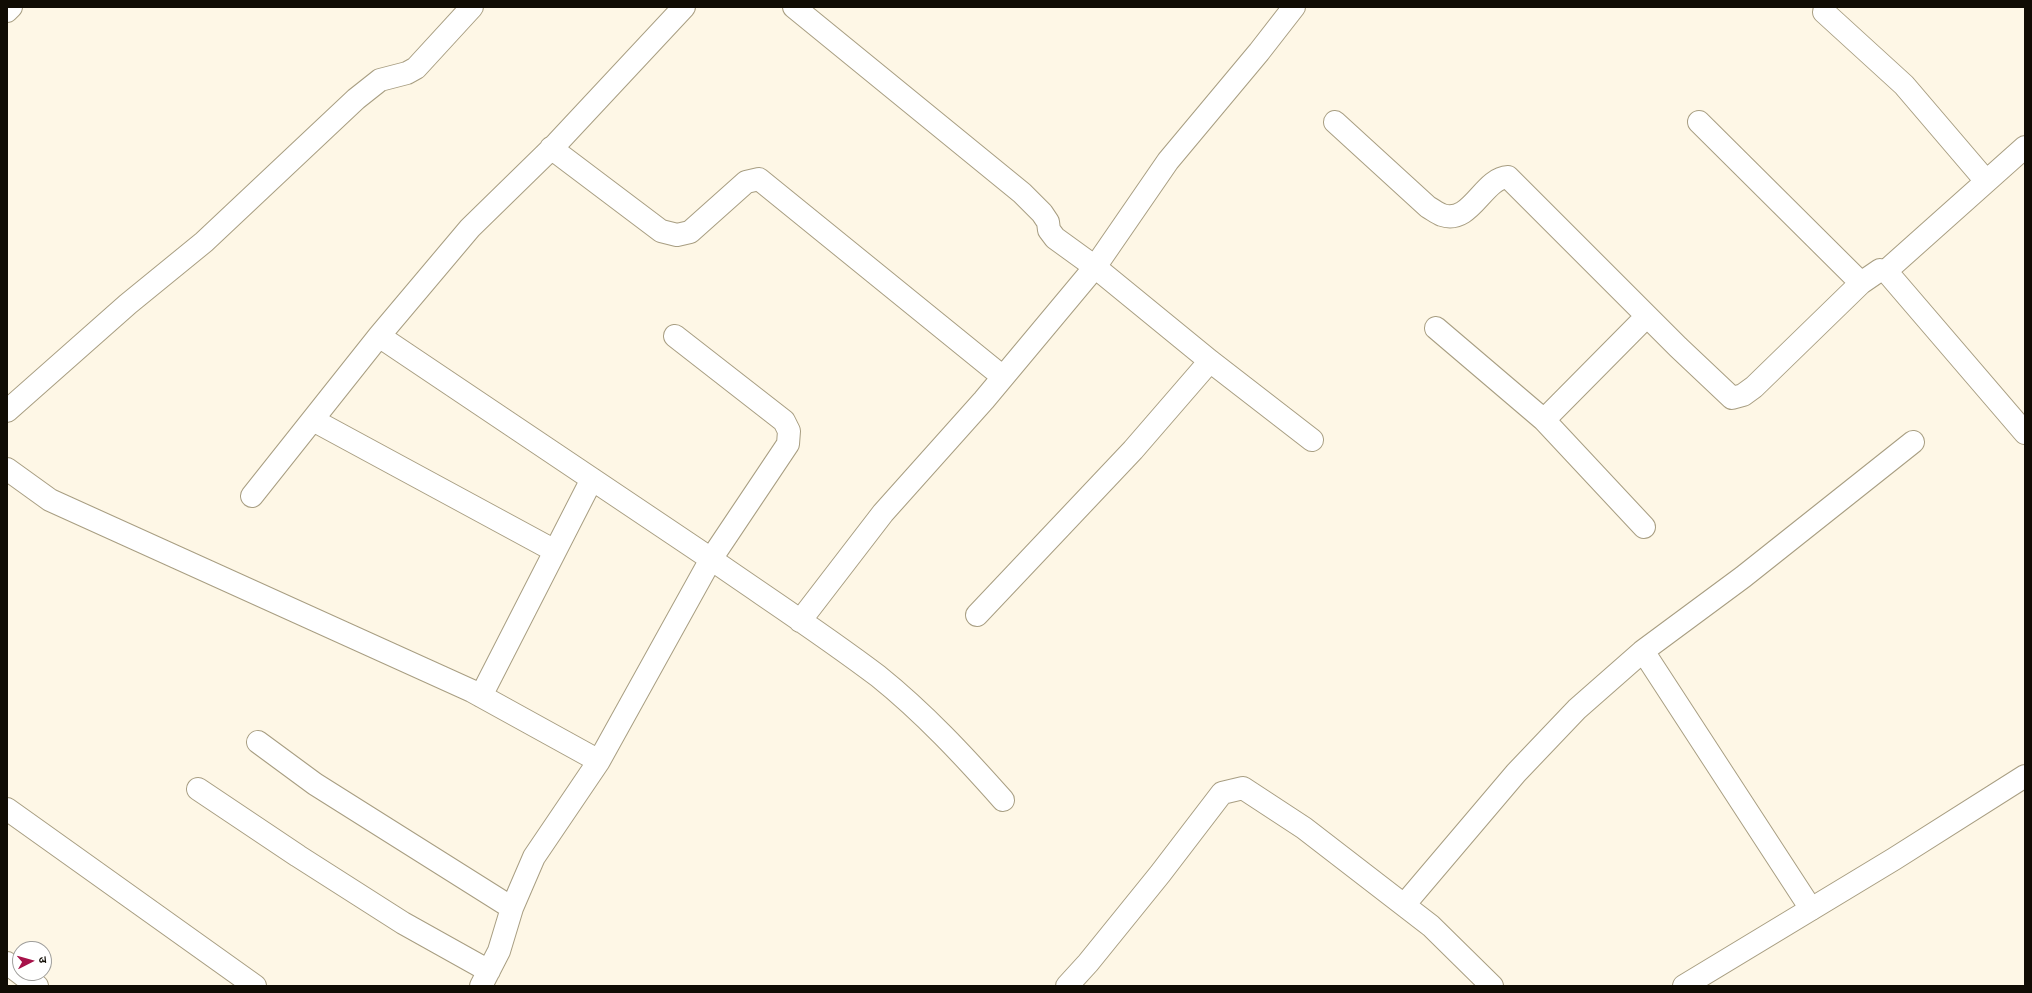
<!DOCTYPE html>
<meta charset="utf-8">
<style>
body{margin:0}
#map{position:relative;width:2032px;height:993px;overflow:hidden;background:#fef7e6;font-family:"IBM Plex Sans","Noto Sans Devanagari",sans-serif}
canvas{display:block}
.frame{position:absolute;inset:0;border:8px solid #100c04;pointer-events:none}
.north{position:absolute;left:12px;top:941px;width:40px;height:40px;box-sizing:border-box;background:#fff;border:1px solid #9f9e9b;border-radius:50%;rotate:84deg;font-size:11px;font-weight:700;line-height:16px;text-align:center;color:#100c04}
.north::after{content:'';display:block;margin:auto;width:14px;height:18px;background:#a7124a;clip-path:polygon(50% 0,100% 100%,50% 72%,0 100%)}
</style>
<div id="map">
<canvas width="2032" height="993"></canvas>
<div class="frame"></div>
<div class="north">उ</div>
</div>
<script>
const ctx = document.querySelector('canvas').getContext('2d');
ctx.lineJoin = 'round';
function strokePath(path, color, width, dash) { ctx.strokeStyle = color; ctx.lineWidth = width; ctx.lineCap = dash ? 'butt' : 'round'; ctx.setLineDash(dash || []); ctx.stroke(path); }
const minor = new Path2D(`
 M794 7 1022 193 1042 213 1048 222 1049 230 1055 238 1095 267 984 400 883 513 800 621
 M1294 7 1259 52 1168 161 1095 267 1210 361 1312 440
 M7 11 11 7
 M1824 12 1904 85 1986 181
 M1335 122 1428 207C1432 209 1437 213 1442 215 1471 225 1483 178 1508 177L1678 347 1732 398 1743 395 1754 387 1861 283 1880 270 1886 271 2025 433
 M1699 122 1861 283
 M551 148 661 231 677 235 690 232 746 182 759 179 1003 377
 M1886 271 2025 147
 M1436 328 1544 420 1644 527
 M675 336 784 421 789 431 788 444 711 559 379 336 470 228 557 143 684 7
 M7 411 128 304 204 242 356 99 380 80 407 73 416 68 472 7
 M313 420 555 551
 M1544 420 1647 316
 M7 469 50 500 472 691 599 761 711 559C767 598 824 635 878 676 924 713 964 756 1003 800
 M252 496 379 336
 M977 615 1133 450 1210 361
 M1643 651 1743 577 1913 442
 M481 696 592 479
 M258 742 315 784 512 908
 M198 789 298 856 403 923 489 971
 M7 809 255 986
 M1404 905 1516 773 1577 709 1643 651 1811 909
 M7 963 37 986
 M481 986 499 951 512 908 534 857 599 761
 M1067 986 1088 963 1160 874 1222 793 1243 788 1304 828 1431 926 1492 986`);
const tertiary = new Path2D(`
 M1684 986 1894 859 2025 776`);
strokePath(minor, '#a89e82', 24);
strokePath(tertiary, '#a89e82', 24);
strokePath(minor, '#fff', 22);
strokePath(tertiary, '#fff', 22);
</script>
